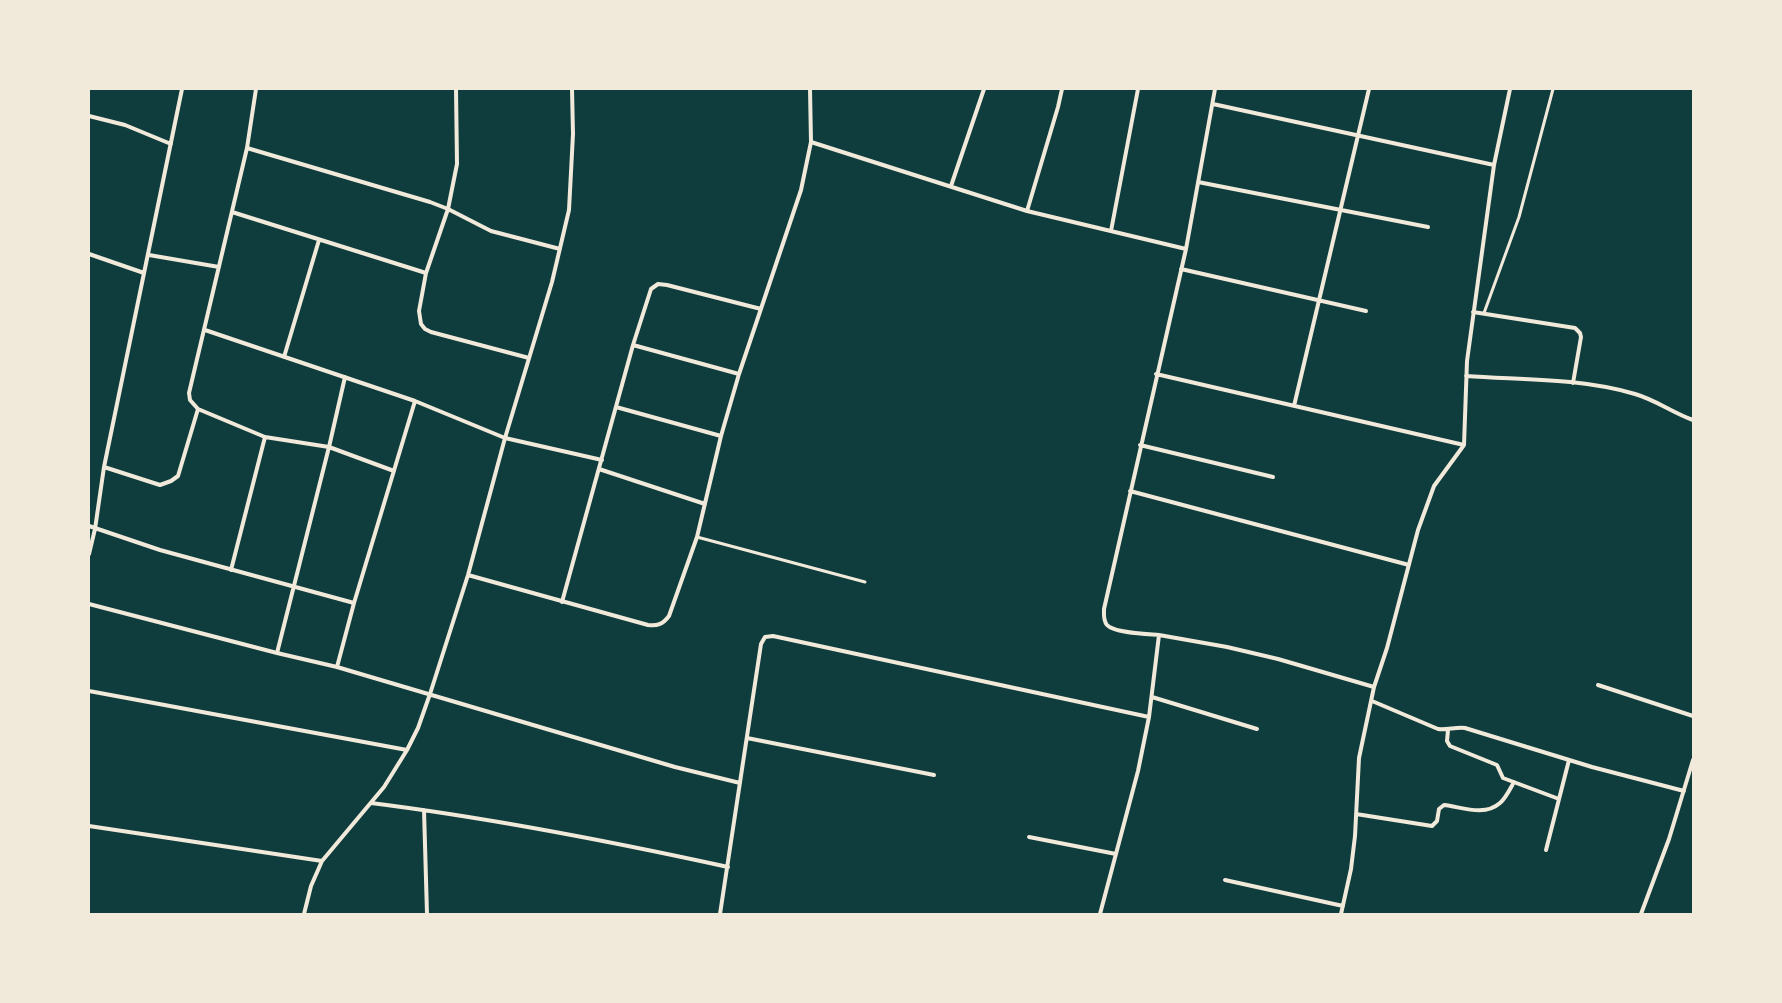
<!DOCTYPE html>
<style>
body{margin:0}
#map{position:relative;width:1782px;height:1003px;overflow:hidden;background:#0f3d3e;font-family:Commissioner,sans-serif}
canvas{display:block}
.frame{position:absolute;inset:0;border:90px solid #f1e9da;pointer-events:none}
</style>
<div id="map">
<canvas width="1782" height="1003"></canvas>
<div class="frame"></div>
</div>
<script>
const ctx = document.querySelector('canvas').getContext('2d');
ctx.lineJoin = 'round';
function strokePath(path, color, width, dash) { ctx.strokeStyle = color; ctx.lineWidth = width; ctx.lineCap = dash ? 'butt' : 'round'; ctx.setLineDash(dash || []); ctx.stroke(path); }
strokePath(new Path2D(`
 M1484 313 1519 217 1553 89
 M697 537 865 582`), '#f1e9da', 3);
strokePath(new Path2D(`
 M256 89 247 148 189 393 190 400 198 409 265 437 329 447 394 471
 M456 89 457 164 448 209 426 273 419 311 421 324 425 329 431 332 529 358
 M1213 104 1494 165
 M89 116 125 125 171 144
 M811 142 1027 211 1186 249
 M247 148 430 202 448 209 491 231 560 249
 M1198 182 1428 227
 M951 186 984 89
 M1027 211 1058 107 1062 89
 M232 212 426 273
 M1111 231 1138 89
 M89 254 144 273
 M149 255 219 267
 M1181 269 1366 311
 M1473 312 1575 328 1580 333 1581 337 1573 383
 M205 330 415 401 505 438 602 460
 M633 345 739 374
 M284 357 319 240
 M1156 374 1464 445
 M1466 376C1522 380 1581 378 1635 394 1656 400 1673 413 1693 420
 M1294 406 1369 89
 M616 407 721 436
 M1140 445 1273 477
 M104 467 160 485 171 481 178 476 198 409
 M599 469 705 504
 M1130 491 1409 565
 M89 526 160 550 354 603
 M89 554 95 529 104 467 182 89
 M231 570 265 437
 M468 575 648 625C658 626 663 624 669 616L697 537 721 436 739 374 801 190 811 142 810 89
 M562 602 633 345 651 289 658 284 667 285 761 309
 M89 604 277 653 337 667 675 767 740 783
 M1159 635 1227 647 1278 659 1374 687
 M277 653 329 447 345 377
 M337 667 354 603 415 401
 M1598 685 1693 716
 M89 691 407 750
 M1152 697 1257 729
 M1372 701 1438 729C1447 730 1456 727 1465 728L1592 767 1684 791
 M1448 730 1447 741 1450 746 1497 765 1503 778 1559 799
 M747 738 934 775
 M371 803C491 818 609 841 728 867
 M424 810 427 914
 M1356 814 1432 826 1437 821 1439 809 1444 805C1462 807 1484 817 1500 803 1506 798 1510 789 1514 782
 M89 826 322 861
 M1029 837 1116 854
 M1546 850 1569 760
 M1225 880 1343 906
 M304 914 311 886 322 861 384 787 407 750 418 728 430 694 468 575 505 438 552 282 569 210 573 134 572 89
 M720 914 761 644 765 637 773 636 1149 717
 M1100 914 1138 771 1149 717 1159 635C1148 634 1114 633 1107 625 1103 620 1104 615 1104 609L1186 249 1215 89
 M1341 914 1351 869 1355 836 1359 758 1374 687 1387 648 1418 530 1434 486 1464 445 1467 361 1494 165 1510 89
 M1641 914 1669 839 1693 760`), '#f1e9da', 4);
</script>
